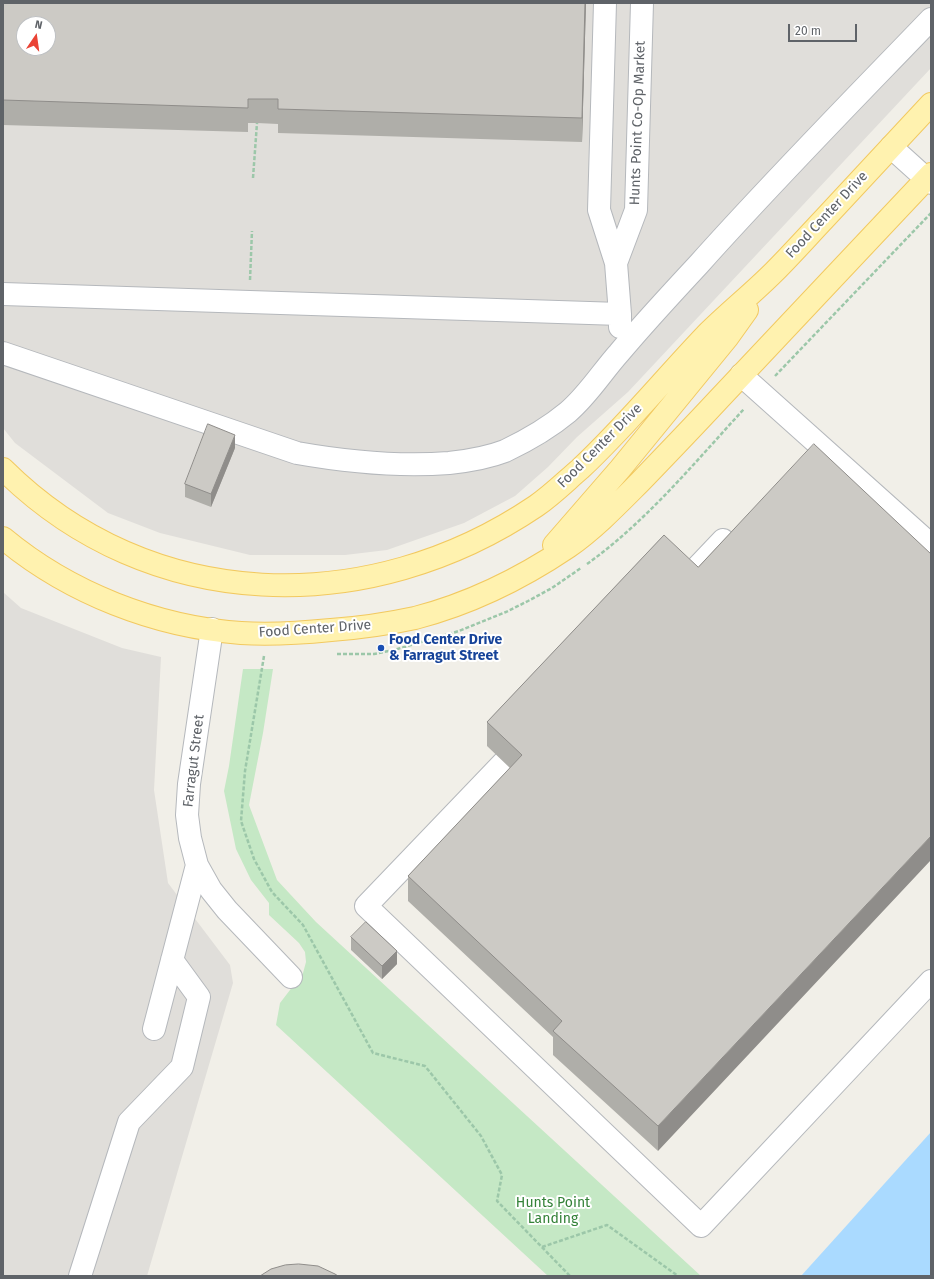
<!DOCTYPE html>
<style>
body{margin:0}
#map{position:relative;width:934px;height:1279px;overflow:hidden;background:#f1efe8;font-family:"Fira Sans",sans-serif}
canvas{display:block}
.frame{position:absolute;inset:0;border:4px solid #5f6368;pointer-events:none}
.north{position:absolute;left:16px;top:16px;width:40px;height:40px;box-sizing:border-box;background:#fff;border:1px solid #bfc1c3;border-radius:50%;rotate:13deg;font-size:11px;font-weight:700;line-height:16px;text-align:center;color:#5f6368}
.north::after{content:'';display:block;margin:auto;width:14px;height:18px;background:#ea4335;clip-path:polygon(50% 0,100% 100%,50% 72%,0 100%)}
.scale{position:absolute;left:788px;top:24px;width:69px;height:18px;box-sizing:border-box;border:2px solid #5f6368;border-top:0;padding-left:5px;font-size:12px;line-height:14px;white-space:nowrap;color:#5f6368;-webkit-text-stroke:3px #fff;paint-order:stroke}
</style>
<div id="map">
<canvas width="934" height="1279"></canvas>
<div class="frame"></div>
<div class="north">N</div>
<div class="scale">20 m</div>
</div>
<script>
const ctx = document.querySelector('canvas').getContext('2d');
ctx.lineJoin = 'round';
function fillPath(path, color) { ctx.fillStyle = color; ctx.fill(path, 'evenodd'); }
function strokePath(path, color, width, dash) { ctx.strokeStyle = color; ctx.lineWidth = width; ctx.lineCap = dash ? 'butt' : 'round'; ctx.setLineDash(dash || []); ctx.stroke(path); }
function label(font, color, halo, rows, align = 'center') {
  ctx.font = font + ' "Fira Sans",sans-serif'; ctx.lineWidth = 4; ctx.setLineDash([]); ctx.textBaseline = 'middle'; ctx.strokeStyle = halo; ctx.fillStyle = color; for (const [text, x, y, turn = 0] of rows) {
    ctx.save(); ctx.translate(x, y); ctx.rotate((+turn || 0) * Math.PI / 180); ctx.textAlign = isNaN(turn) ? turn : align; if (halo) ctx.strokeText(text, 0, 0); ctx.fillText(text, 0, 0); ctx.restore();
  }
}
fillPath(new Path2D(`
 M3 3H931V68L628 392 577 437 548 467 515 496 464 523 387 550 345 555H250L160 533 108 513 15 443 3 428ZM24 24H48V48H24Z
 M3 592 21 608 122 648 161 657 154 790 168 883 230 965 233 983 147 1276H3Z`), '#e0deda');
fillPath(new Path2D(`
 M243 669H273L263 733 249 805 277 880 316 922 701 1276H548L276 1025 280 1003 303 973 306 962 305 952 299 943 269 915V903L251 880 236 849 224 791 229 766Z`), '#c5e8c5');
fillPath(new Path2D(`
 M931 1132V1276H801Z`), '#aadaff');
const minor = new Path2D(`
 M605 3 599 210 616 263 636 210 642 3
 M891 147 931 183
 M616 263 620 314V327
 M3 294 620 314
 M3 353 297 453C348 462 398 467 449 463 468 461 487 458 505 451 526 441 550 427 568 412 588 395 602 372 619 353 645 322 672 293 699 264 774 180 853 100 931 19
 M741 375 931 545
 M685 580 723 540
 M212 629 189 784 187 815 190 838 197 865 211 890 227 910 291 977
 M504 762 366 906 701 1226 931 981
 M154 1029 197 865
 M80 1276 129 1122 182 1067 199 997 172 960`);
const major = new Path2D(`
 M3 469C150 615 369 619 536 506 552 495 566 481 580 469 625 427 664 379 706 335 728 313 752 294 774 272 791 255 808 236 825 218 860 180 896 142 931 104
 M3 538C69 593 156 627 241 633 271 635 301 633 331 630 359 628 387 624 415 618 469 604 522 578 568 547 595 528 617 505 640 482 666 455 692 428 718 400 788 325 860 250 931 174
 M554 545 620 469 727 338 747 310`);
strokePath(minor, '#b5b8bc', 24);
strokePath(major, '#f2c960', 24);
strokePath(new Path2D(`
 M253 178 257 123
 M250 280 252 231
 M775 376 931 213
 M587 564C647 521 695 462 744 409
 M337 654H374L394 650 459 631 506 612 528 601 552 588 581 568
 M264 656 245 771 241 821 254 859 272 892 303 925 373 1053 425 1066 481 1136 502 1175 497 1201 570 1276
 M542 1247 607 1225 678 1276`), '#9cc7a9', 2.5, [4, 2]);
strokePath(minor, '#fff', 22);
strokePath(major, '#fff2af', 22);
fillPath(new Path2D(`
 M3 3H586L582 142 278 133V124L257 123H248V132L3 125Z
 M235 448 211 507 185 497V484Z
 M664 535 658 1151 553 1055V1037L408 901V876L510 768 487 746V722Z
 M351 937 397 964 382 979 351 950Z`), '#afaea9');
fillPath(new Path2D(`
 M585 3H586L582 142V118Z
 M235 435V448L211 507V494Z
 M931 836V860L658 1151V1126Z
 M397 951V964L382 979V966Z`), '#8f8d8a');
const building = new Path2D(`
 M3 3H585L582 118 278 109V99H248V108L3 100ZM24 24H48V48H24Z
 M208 424 235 435 211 494 185 484Z
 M814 444 931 554V836L658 1126 553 1031 562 1021 408 876 522 755 487 722 664 535 698 567Z
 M366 922 397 951 382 966 351 937Z
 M299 1264 318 1266 335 1274 338 1276H260L271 1269 285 1265Z`);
fillPath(building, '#cccac5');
strokePath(building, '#8f8d8a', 1);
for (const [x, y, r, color] of [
 [381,648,4,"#1a4fb4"]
]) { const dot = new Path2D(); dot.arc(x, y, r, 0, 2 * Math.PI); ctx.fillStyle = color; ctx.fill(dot); strokePath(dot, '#fff', 1.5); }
label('14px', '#5f6368', '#fff', [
 ["Hunts Point Co-Op Market",638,123,-88],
 ["Food Center Drive",827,215,-47],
 ["Food Center Drive",600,446,-45],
 ["Food Center Drive",315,629,-4],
 ["Farragut Street",194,761,-83]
]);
label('bold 14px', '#164399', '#fff', [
 ["Food Center Drive",389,640],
 ["& Farragut Street",389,656]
], 'left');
label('14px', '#348238', '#fff', [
 ["Hunts Point",553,1203],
 ["Landing",553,1219]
]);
</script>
